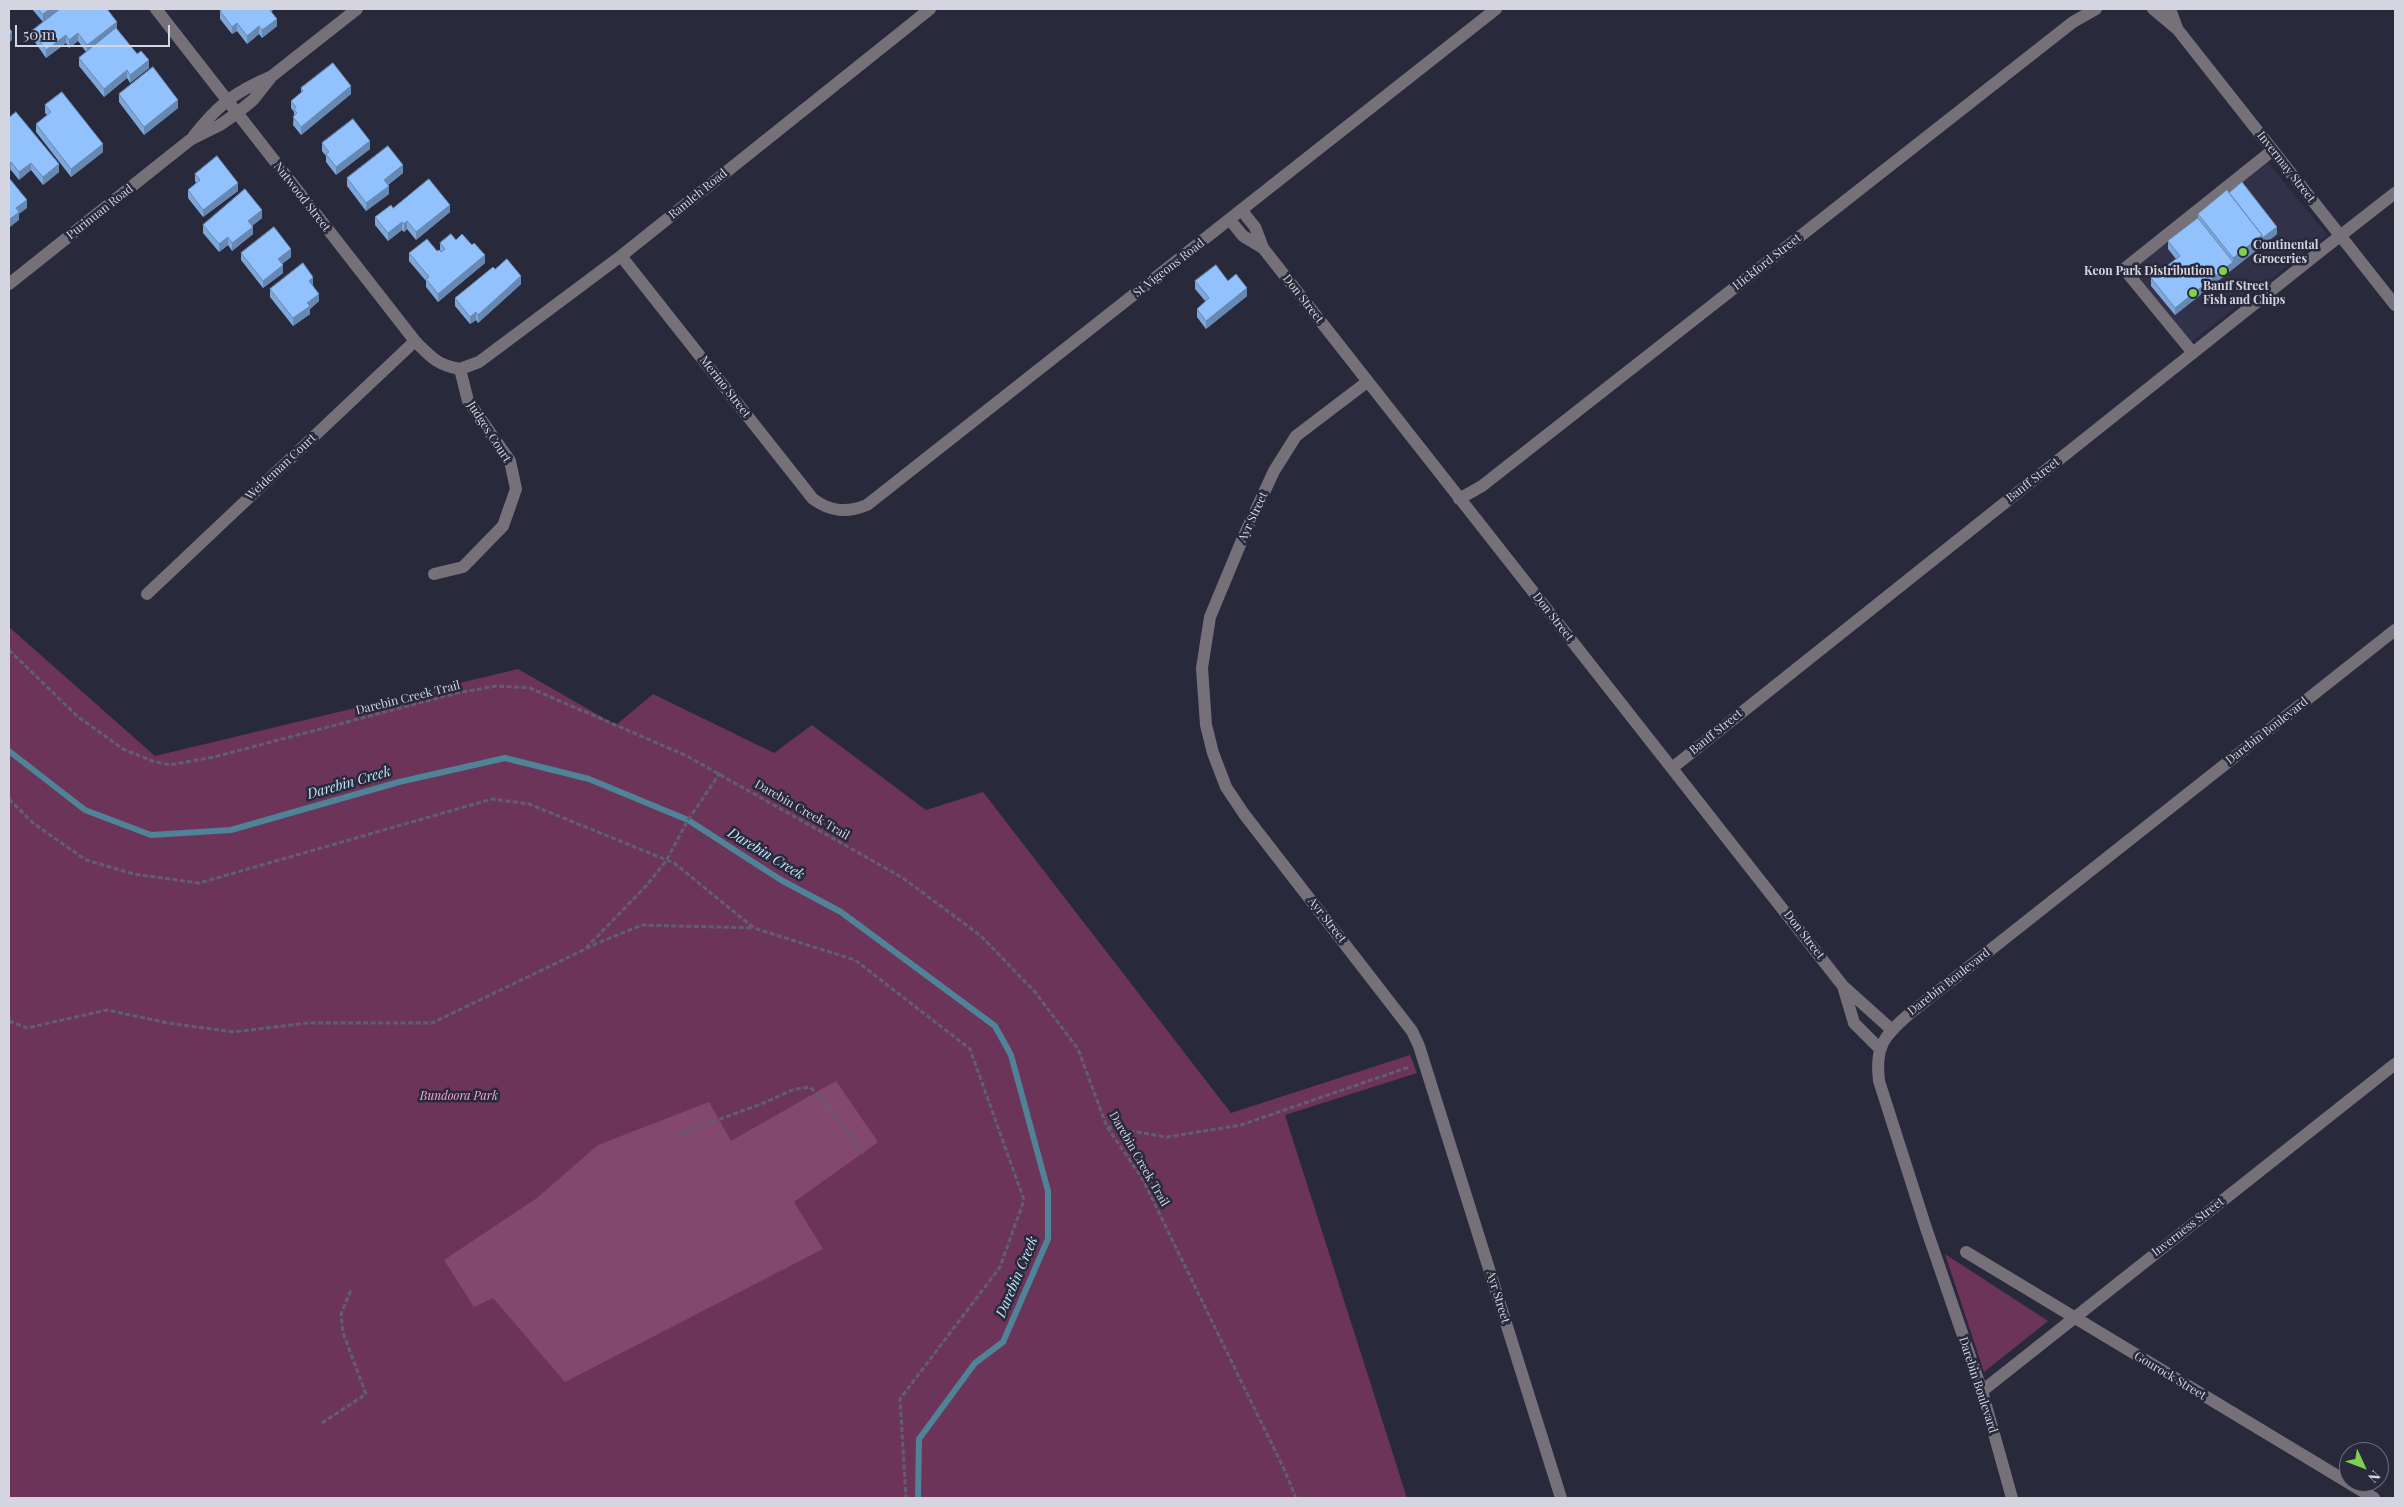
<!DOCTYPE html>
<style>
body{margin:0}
#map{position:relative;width:2404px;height:1507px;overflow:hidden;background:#28293b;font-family:"Playfair Display",serif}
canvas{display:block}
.frame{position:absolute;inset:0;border:10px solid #d5d5e1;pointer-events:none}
.north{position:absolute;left:2339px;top:1442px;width:50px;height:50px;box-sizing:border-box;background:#28293b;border:1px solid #6d6e7d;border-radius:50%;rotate:133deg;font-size:14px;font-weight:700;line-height:20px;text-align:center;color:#d5d5e1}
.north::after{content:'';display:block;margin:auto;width:18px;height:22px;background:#7fd052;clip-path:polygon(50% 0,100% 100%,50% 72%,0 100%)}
.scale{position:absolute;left:15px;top:25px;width:155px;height:22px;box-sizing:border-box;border:2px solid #d5d5e1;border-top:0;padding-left:6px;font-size:15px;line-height:18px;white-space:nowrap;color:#d5d5e1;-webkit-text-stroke:4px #28293b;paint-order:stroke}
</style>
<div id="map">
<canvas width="2404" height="1507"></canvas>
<div class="frame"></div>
<div class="north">N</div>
<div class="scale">50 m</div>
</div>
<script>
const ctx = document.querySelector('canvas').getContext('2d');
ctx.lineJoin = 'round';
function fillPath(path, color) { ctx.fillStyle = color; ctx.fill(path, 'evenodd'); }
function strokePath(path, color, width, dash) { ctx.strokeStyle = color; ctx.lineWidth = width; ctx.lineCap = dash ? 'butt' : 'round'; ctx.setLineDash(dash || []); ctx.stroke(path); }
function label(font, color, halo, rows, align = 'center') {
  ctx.font = font + ' "Playfair Display",serif'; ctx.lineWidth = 5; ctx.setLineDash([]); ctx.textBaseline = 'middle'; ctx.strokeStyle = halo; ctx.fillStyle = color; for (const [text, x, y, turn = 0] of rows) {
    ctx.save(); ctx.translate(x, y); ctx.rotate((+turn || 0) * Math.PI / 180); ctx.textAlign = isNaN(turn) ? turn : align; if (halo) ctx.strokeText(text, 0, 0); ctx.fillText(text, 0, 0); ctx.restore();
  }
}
fillPath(new Path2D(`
 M2265 159 2327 235 2186 346 2124 270Z`), '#31314a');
fillPath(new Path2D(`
 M9 627 155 756 518 669 616 725 653 694 774 753 812 725 926 810 983 792 1231 1113 1410 1055 1417 1073 1285 1115 1407 1498H9Z
 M1945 1254 2048 1321 1984 1372Z`), '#6d3459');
fillPath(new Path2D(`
 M836 1081 878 1142 794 1202 823 1249 565 1382 493 1298 474 1307 444 1260 537 1198 598 1145 709 1102 731 1141Z`), '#84476e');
strokePath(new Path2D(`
 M9 751 85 810 151 835 231 830 399 782 505 758 589 779 688 820 781 880 841 912 995 1026 1011 1055 1048 1191V1239L1003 1342 975 1363 919 1439 918 1498`), '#4f8397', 6);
strokePath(new Path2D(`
 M9 650 77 716 123 749 152 761 170 765 214 757 457 693 496 686 530 688 687 756 903 878 981 936 1035 992 1078 1049 1107 1127 1142 1178 1284 1469 1296 1498
 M9 799 33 823 86 860 134 874 199 883 492 799 529 804 674 863 754 928 855 960 970 1049 1024 1200 1000 1267 900 1399 906 1498
 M586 948 646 886 666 861 688 820 720 773
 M9 1021 27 1028 107 1010 168 1023 234 1032 307 1023H432L600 942 642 925 753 928
 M1107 1127 1167 1137 1241 1125 1409 1067
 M677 1135 761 1104 795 1089 810 1087 821 1098 864 1153
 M322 1423 366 1394 343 1333 341 1314 351 1290`), '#5f5f70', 3, [5, 2.5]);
strokePath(new Path2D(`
 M156 9 415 341C431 357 437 365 460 369
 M2153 9 2178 30 2395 305
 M2170 9 2177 28
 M193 137C216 107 234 92 270 77
 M1242 211 1255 227 1263 248 1843 986 1892 1030
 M1230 220 1243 236 1263 248
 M621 256 813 499C831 512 847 513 867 505L1496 9
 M9 284 190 140 220 125 237 113 253 100 272 76 357 9
 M2193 353 2124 269 2273 150
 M460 369 479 362 621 256 930 9
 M1367 382 1296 436 1274 471 1242 540 1210 617 1202 668 1206 725 1213 753 1226 787 1244 814 1412 1031 1419 1046 1561 1498
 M1459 499 1482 486 2073 22 2096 9
 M434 574 463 567 503 526 516 489 510 461 468 401 460 369
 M147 594 415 341
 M1672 768 2322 250 2395 193
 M1843 986 1854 1023 1879 1048
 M1966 1252 2374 1498
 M1982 1391 2395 1064
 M2012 1498 1982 1391 1926 1228 1879 1081C1875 1047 1883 1037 1908 1015L2395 630`), '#767079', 12);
fillPath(new Path2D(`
 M32 9H60L48 18 117 29 149 68 130 83 127 78 104 97 79 66V58L86 52 78 41 69 48 66 43 46 58 32 38V31L43 22Z
 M274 9 271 12 277 26 262 38 259 34 247 44 237 31 232 34 220 19V11Z
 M301 88 351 94 301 135 293 125 294 112 291 108V101L301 93Z
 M119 94 178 108 144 135 119 102Z
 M45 105 103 152 71 177 36 132V124L47 115 45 113Z
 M9 118 59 172 43 185 31 170 19 180 11 170Z
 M322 143 370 149 336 175 326 162V156L322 151Z
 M403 173 388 185 389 194 366 211 347 186V178Z
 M195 174 238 191 203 217 188 198V190L196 183 195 181Z
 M2229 193 2277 234 2175 315 2151 286V278L2176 259 2168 249V241L2198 218V214Z
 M393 208 450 212 416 240 407 229 404 232 402 230 388 241 375 225V217Z
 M262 218 252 226 253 234 232 251 228 245 219 252 203 233V225Z
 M456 240 485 263 438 302 426 287V281L409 261V253L440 251V243Z
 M241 253 291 257 282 264 283 273 263 288 241 260Z
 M495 269 521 284 478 323 476 320 470 324 455 306V298Z
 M1195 281H1228L1247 296 1206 329 1197 317V309L1206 302 1195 289Z
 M313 285 319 301 310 309V314L293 326 270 297V289Z`), '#7ea7da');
fillPath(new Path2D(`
 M50 9H60L43 22V14Z
 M277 19V26L262 38V30Z
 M117 22V30L87 53V45Z
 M237 23V31L232 34V27Z
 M259 26V34L247 44V36Z
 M12 32V40L9 43V35Z
 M78 33V41L69 48V40Z
 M66 35V43L46 58V50Z
 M149 60V68L130 83V75Z
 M127 70V78L104 97V89Z
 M351 86V94L301 135V127Z
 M178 100V108L144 135V127Z
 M370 141V149L336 175V167Z
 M103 144V152L71 177V169Z
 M11 162V170L9 172V164Z
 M31 163V170L19 180V172Z
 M59 164V172L43 185V177Z
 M403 165V173L384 187V180Z
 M238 183V191L203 217V210Z
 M389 186V194L366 211V203Z
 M27 200V208L19 214V220L10 227V219L16 208Z
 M450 205V212L416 240V232Z
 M262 210V218L248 229V221Z
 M407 221V229L404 232V224Z
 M402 222V230L388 241V233Z
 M253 227V234L232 251V243Z
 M2277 227V234L2175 315V308L2233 262V258L2262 235Z
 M228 237V245L219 252V244Z
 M291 249V257L278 267V259Z
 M485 255V263L438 302V294Z
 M283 265V273L263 288V281Z
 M521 276V284L478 323V315Z
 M313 277V285L309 288V281Z
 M1247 288V296L1206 329V321Z
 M319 294V301L310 309V314L293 326V318L307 303Z
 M476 312V320L470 324V317Z`), '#6688b1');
const building = new Path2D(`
 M38 9H50L43 14Z
 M60 9H107L117 22 87 45 78 33 69 40 66 35 46 50 32 31Z
 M223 9H269L277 19 262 30 259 26 247 36 237 23 232 27 220 11Z
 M9 28 12 32 9 35Z
 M116 28 137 54 141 51 149 60 130 75 127 70 104 89 79 58Z
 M333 63 351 86 301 127 293 117 297 113 294 109 296 107 291 101 303 91 301 88Z
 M153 67 178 100 144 127 119 94Z
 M62 92 103 144 71 169 36 124 51 112 45 105Z
 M16 112 59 164 43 177 31 163 19 172 11 162 9 164V118Z
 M353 119 370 141 336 167 326 154 329 152 322 143Z
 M388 146 403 165 384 180 389 186 366 203 347 178Z
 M217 156 238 183 203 210 188 190 200 180 195 174Z
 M9 178 27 200 16 208 19 212 10 219 9 218Z
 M429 179 450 205 416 232 407 221 404 224 402 222 388 233 375 217 391 205 393 208Z
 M2242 182 2277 227 2262 238V235L2229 193Z
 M245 189 262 210 248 221 253 227 232 243 228 237 219 244 203 225Z
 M2227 190 2262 235 2233 258 2198 214Z
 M2198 218 2233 262 2175 308 2151 278 2180 256 2168 241Z
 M274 227 291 249 278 259 283 265 263 281 241 253Z
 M451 234 456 240 462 234 472 245 474 243 485 255 438 294 426 279 429 277 409 253 427 239 437 251 439 250 441 252 445 249 440 243Z
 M507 259 521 276 478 315 476 312 470 317 455 298 493 267 495 269Z
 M303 263 313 277 309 281 319 294 307 303 310 306 293 318 270 289Z
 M1216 265 1228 281 1236 274 1247 288 1206 321 1197 309 1209 298 1195 281Z`);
fillPath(building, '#92c2fd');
strokePath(building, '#6688b1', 1);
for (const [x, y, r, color] of [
 [2243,252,5,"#7fd052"],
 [2223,271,5,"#7fd052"],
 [2193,293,5,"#7fd052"]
]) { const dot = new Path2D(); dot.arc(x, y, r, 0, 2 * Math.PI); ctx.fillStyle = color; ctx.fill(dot); strokePath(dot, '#28293b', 2); }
label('12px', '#d5d5e1', '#28293b', [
 ["Invermay Street",2286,167,52],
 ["Ramleh Road",698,194,-39],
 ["Nutwood Street",302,197,52],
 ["Purinuan Road",100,212,-38],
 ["Hickford Street",1767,262,-38],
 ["St Vigeons Road",1169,268,-38],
 ["Don Street",1303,299,52],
 ["Merino Street",725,387,52],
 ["Judges Court",489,432,57],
 ["Weideman Court",281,467,-43],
 ["Banff Street",2033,480,-38],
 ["Ayr Street",1253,517,-65],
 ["Don Street",1553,617,52],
 ["Darebin Creek Trail",408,698,-14],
 ["Darebin Boulevard",2267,731,-38],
 ["Banff Street",1716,732,-39],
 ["Darebin Creek Trail",802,810,30],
 ["Ayr Street",1327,920,52],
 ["Don Street",1804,935,52],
 ["Darebin Boulevard",1949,982,-38],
 ["Darebin Creek Trail",1139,1159,60],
 ["Inverness Street",2188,1227,-38],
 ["Ayr Street",1498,1297,73],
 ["Gourock Street",2170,1376,31],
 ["Darebin Boulevard",1978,1385,72]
]);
label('bold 12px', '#d5d5e1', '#28293b', [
 ["Continental",2253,245],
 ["Groceries",2253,259],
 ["Keon Park Distribution",2213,271,"right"],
 ["Banff Street",2203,286],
 ["Fish and Chips",2203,300]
], 'left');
label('italic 12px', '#ffa3db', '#28293b', [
 ["Bundoora Park",459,1096]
]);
label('italic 14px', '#bfeafc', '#28293b', [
 ["Darebin Creek",349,783,-16],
 ["Darebin Creek",766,854,31],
 ["Darebin Creek",1017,1277,-67]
]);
</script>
